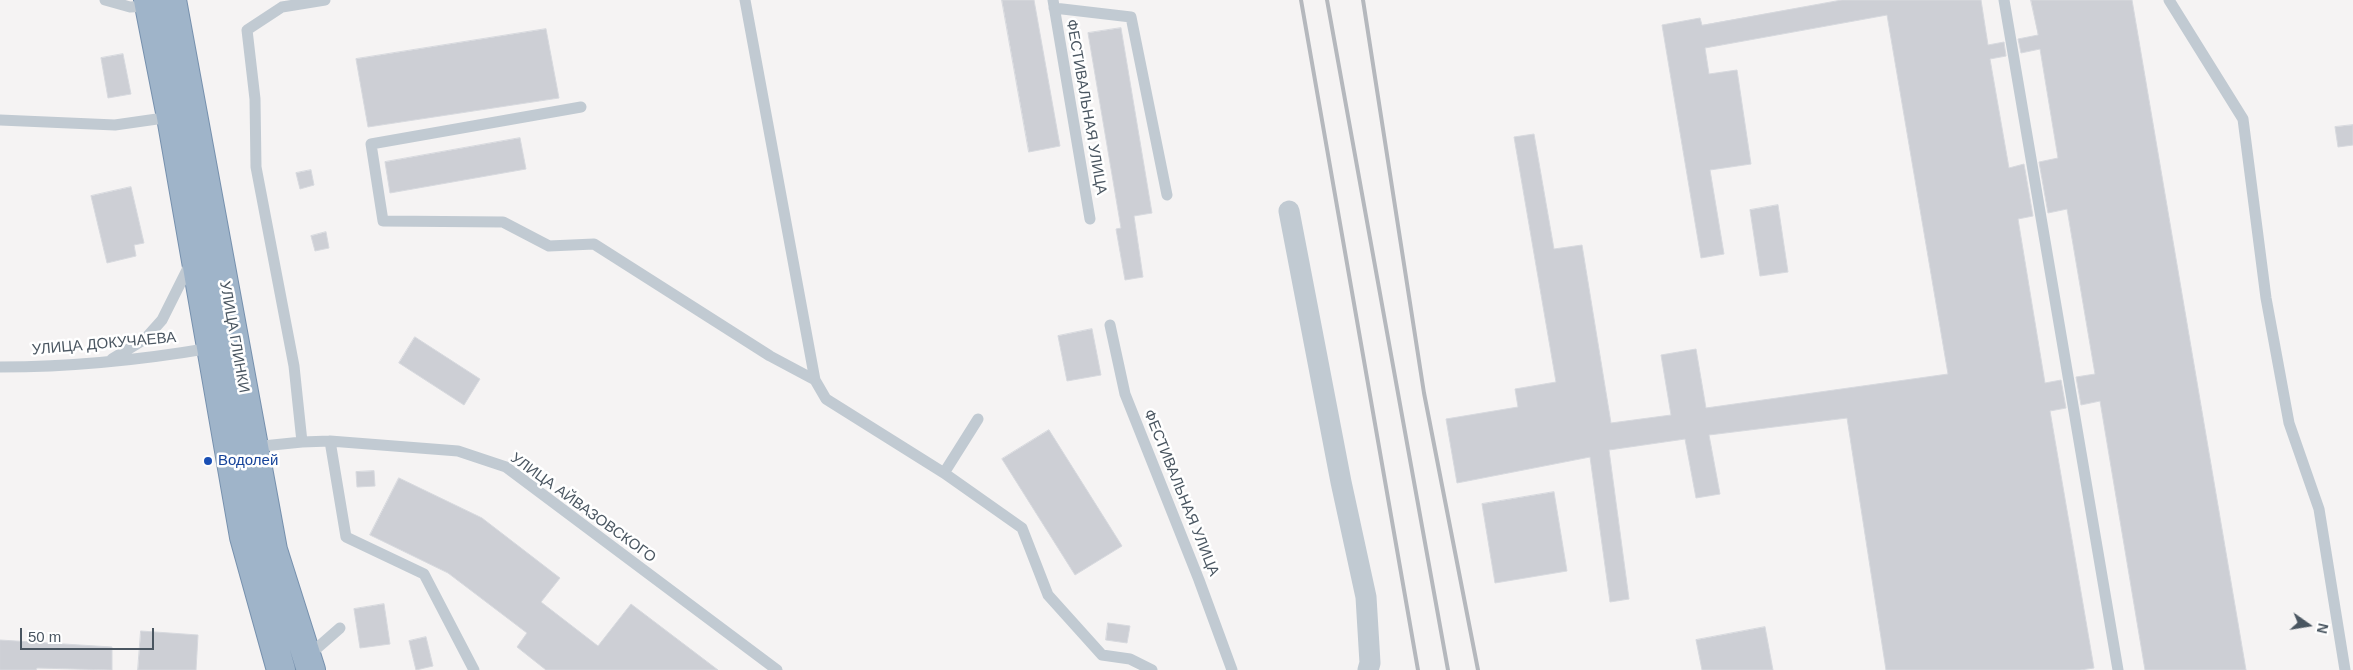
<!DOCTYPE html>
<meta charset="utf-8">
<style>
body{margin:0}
#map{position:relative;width:2353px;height:670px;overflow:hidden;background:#f5f3f3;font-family:Arial,sans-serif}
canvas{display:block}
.north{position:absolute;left:2283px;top:600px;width:50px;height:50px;-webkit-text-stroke:4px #fff;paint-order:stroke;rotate:103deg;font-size:14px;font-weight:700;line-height:20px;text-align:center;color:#4a5661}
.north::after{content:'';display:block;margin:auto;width:18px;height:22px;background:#4a5661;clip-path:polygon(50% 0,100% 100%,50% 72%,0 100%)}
.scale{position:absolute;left:20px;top:628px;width:134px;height:22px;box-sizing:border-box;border:2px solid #4a5661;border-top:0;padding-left:6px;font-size:15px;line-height:18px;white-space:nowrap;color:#4a5661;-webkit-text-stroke:4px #fff;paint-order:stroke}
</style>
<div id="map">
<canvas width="2353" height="670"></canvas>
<div class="north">N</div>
<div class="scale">50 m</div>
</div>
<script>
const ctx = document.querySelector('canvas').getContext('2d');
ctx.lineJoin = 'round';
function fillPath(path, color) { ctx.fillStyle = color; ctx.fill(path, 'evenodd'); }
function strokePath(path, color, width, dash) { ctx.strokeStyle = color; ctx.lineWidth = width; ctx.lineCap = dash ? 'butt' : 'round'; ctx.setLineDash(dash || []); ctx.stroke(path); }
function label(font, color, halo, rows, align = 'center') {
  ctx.font = font + ' Arial,sans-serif'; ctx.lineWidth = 5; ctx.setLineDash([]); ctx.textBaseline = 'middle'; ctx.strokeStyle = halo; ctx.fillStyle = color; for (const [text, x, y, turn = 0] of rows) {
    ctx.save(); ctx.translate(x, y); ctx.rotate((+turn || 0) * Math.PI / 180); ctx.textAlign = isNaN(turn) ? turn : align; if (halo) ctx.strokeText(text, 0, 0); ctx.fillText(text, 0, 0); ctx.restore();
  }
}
const building = new Path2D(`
 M1002 0H1034L1060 146 1029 152Z
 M1842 0H1981L1988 45 2004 42 2006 56 1990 59 2009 168 2024 164 2033 216 2018 219 2045 383 2061 380 2066 408 2050 411 2094 668 2080 670H1886L1847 418 1709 435 1720 494 1696 498 1685 439 1609 450 1629 599 1610 602 1590 457 1457 483 1446 419 1518 407 1515 389 1556 382 1514 137 1534 134 1554 249 1582 245 1611 423 1671 415 1661 355 1696 349 1706 408 1948 374 1887 15 1705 48 1709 74 1737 70 1751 164 1710 170 1724 254 1701 258 1662 25 1700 18 1702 25Z
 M2031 0H2132L2246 670H2145L2100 401 2081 405 2076 377 2095 374 2067 209 2048 213 2039 162 2058 158 2040 49 2021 53 2018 39 2038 35Z
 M1121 28 1152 213 1134 216 1143 277 1125 280 1116 229 1121 228 1088 33Z
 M546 29 559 98 368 127 356 59Z
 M123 54 131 94 108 98 101 58Z
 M2353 125V145L2338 147 2335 127Z
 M520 138 526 169 390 193 385 162Z
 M311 170 314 185 300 189 296 173Z
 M131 187 144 243 134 245 136 256 107 263 91 196Z
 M1778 205 1788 272 1760 276 1750 210Z
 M326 232 329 248 315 251 311 236Z
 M1092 329 1101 375 1067 381 1058 336Z
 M415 337 480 379 464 405 399 363Z
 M1049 430 1122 546 1075 575 1002 459Z
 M374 471 375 486 357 487 356 472Z
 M399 478 482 518 560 578 541 602 598 646 631 604 718 670H546L517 647 527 633 448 573 370 535Z
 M1554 492 1567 571 1495 583 1482 504Z
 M384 604 390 644 360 648 354 609Z
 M1108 623 1130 626 1127 643 1106 640Z
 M1765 627 1773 670H1702L1696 640Z
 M141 631 198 635 196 670H138Z
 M426 637 433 666 416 670 409 641Z
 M0 640 112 647V670L37 668 36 670H0Z`);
fillPath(building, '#cdcfd5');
strokePath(building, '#d7d9de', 1);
const trunk = new Path2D(`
 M148 0 171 117 244 537 281 670
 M172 0 273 550 311 670`);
strokePath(trunk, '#7690ad', 30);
strokePath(new Path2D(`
 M105 0 130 7 149 6
 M745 0 815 380
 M1053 0 1090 219
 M2004 0 2118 670
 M2169 0 2243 119 2266 298 2289 423 2319 509 2345 670
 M1054 8 1131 17 1167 195
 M581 107 371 144 383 221 503 222 549 246 594 244 770 356 815 380 826 399 944 473 978 419
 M0 120 115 125 171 117
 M1110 325 1125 394 1199 580 1232 670
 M112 359 145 339 162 320 191 262
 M0 367C70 367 141 360 211 348
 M330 441 346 537 424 574 474 670
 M302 442 294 366 256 167 255 99 247 30 282 7 325 0
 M253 447 302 442 330 441 458 451 506 467 777 670
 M944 473 1022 528 1048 595 1102 655 1130 659 1152 670
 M308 656 340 628`), '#c1cad2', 11);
strokePath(new Path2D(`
 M1289 211 1341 482 1366 597 1370 663 1368 670`), '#c1cad2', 21);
strokePath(trunk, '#9fb4c9', 28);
strokePath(new Path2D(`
 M1301 0 1418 670
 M1327 0 1448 670
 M1363 0 1424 393 1478 670`), '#b5b8bd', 4);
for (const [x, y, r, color] of [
 [208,461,5,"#1a4fb4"]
]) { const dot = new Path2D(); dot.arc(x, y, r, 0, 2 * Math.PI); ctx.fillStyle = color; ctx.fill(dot); strokePath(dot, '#fff', 2); }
label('15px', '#4a5661', '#fff', [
 ["ФЕСТИВАЛЬНАЯ УЛИЦА",1086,107,80],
 ["УЛИЦА ГЛИНКИ",234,337,80],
 ["УЛИЦА ДОКУЧАЕВА",104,344,-5],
 ["ФЕСТИВАЛЬНАЯ УЛИЦА",1181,493,68],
 ["УЛИЦА АЙВАЗОВСКОГО",583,508,36]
]);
label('15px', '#164399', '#fff', [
 ["Водолей",218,461]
], 'left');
</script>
